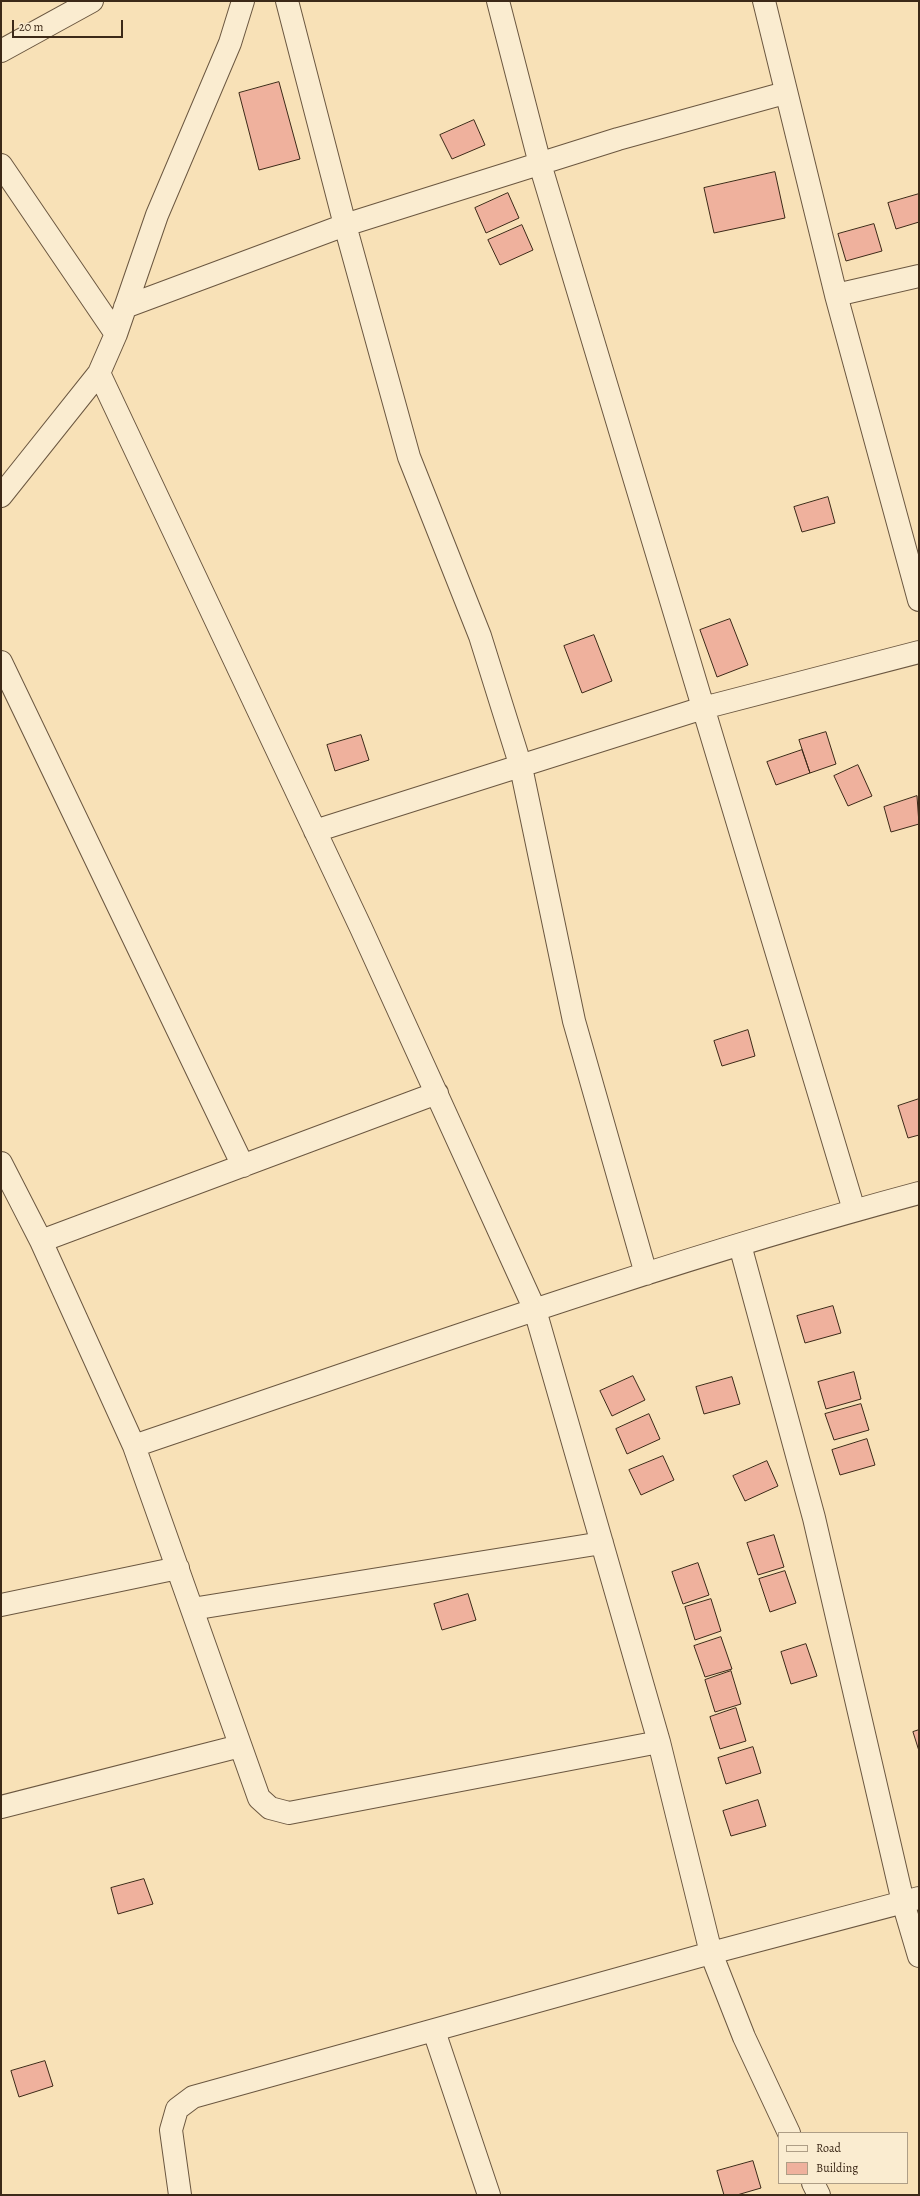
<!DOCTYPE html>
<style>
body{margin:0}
#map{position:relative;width:920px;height:2196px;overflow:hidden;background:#f8e1b7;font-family:Alegreya,serif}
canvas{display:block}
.frame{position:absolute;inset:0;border:2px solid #3c2918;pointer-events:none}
.legend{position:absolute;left:778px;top:2132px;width:130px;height:52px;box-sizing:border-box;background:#faecd0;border:1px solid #ae9e86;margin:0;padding:5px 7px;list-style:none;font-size:12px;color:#3c2918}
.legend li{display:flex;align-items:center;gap:8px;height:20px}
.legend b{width:20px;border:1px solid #ae9e86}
.scale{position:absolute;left:12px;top:20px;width:111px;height:18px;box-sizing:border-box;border:2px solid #3c2918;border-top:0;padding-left:5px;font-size:12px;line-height:14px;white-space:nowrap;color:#3c2918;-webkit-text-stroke:3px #faecd0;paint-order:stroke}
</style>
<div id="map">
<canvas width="920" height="2196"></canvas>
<div class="frame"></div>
<ul class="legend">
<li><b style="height:5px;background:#faecd0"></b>Road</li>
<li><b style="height:11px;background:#efb19d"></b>Building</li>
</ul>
<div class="scale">20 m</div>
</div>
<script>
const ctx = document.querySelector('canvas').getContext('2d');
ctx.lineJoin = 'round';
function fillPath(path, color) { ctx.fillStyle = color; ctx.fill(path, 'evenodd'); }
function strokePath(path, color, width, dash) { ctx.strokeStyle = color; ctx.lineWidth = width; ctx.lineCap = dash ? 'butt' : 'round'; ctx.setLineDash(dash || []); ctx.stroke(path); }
const building = new Path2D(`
 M279 82 300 159 259 170 239 93Z
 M474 120 485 145 452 159 440 135Z
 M775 172 785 218 714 233 704 188Z
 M508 193 519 218 486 233 475 208Z
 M919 194V222L896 229 888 203Z
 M874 224 882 251 846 261 838 234Z
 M522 225 533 250 500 265 488 240Z
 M828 497 835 523 802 532 794 507Z
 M730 619 748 665 717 677 700 630Z
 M594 635 612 681 582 693 564 646Z
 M826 732 836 764 810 773 799 740Z
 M361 735 369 760 335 771 327 745Z
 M802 750 810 773 776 785 767 762Z
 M858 765 872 796 848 806 834 776Z
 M917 796 919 824 891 832 884 807Z
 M748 1030 755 1056 722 1066 714 1041Z
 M919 1099V1135L908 1138 898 1106Z
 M833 1306 841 1333 805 1343 797 1316Z
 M854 1372 861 1399 826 1409 818 1382Z
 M633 1376 645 1400 612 1416 600 1391Z
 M732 1377 740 1404 704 1414 696 1387Z
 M861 1404 869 1430 834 1440 825 1414Z
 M649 1414 660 1439 627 1454 616 1429Z
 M867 1439 875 1465 840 1475 832 1450Z
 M663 1456 674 1480 641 1495 629 1470Z
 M767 1461 778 1486 745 1501 733 1476Z
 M774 1535 784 1567 758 1575 747 1543Z
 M698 1563 709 1595 683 1604 672 1572Z
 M785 1571 796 1603 770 1612 759 1579Z
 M468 1594 476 1620 442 1630 434 1604Z
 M711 1599 721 1631 695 1640 685 1607Z
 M721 1637 732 1669 705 1677 694 1646Z
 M806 1644 817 1676 791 1684 781 1652Z
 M731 1671 741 1704 715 1712 705 1680Z
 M736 1708 746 1741 720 1749 710 1717Z
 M919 1730V1751L913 1732Z
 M753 1747 761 1773 726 1784 718 1758Z
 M758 1800 766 1826 731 1836 723 1811Z
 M144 1879 153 1904 118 1914 111 1888Z
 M45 2061 53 2086 19 2097 11 2071Z
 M753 2161 761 2188 737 2195H724L717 2171Z`);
fillPath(building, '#efb19d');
strokePath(building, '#3c2918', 1);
const street = new Path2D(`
 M287 1 345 225 409 457 480 636 521 767 574 1021 646 1274
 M498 1 540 164 854 1210
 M764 1 836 295 919 600
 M1 51 92 1
 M1 165 116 334
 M836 295 919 276
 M125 307 345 225 618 139 785 93
 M99 373 361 928 535 1310 659 1742 711 1953 744 2037 789 2133
 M1 496 99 373 116 334 157 215 230 43 243 1
 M1 662 243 1166
 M315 831 703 708 919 652
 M1 1163 41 1241 134 1446 259 1798 270 1808 289 1813 659 1742
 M41 1241 437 1093
 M740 1245 814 1518 903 1902 919 1956
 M134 1446C394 1358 654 1264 919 1193
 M1 1605 178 1568
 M192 1609 602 1543
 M1 1807 240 1746
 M434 2031 489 2195
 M813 2183 819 2195
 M180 2195 171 2130 177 2109 193 2097 711 1953 919 1898`);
strokePath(street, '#6b5740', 24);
strokePath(street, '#faecd0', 22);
</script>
